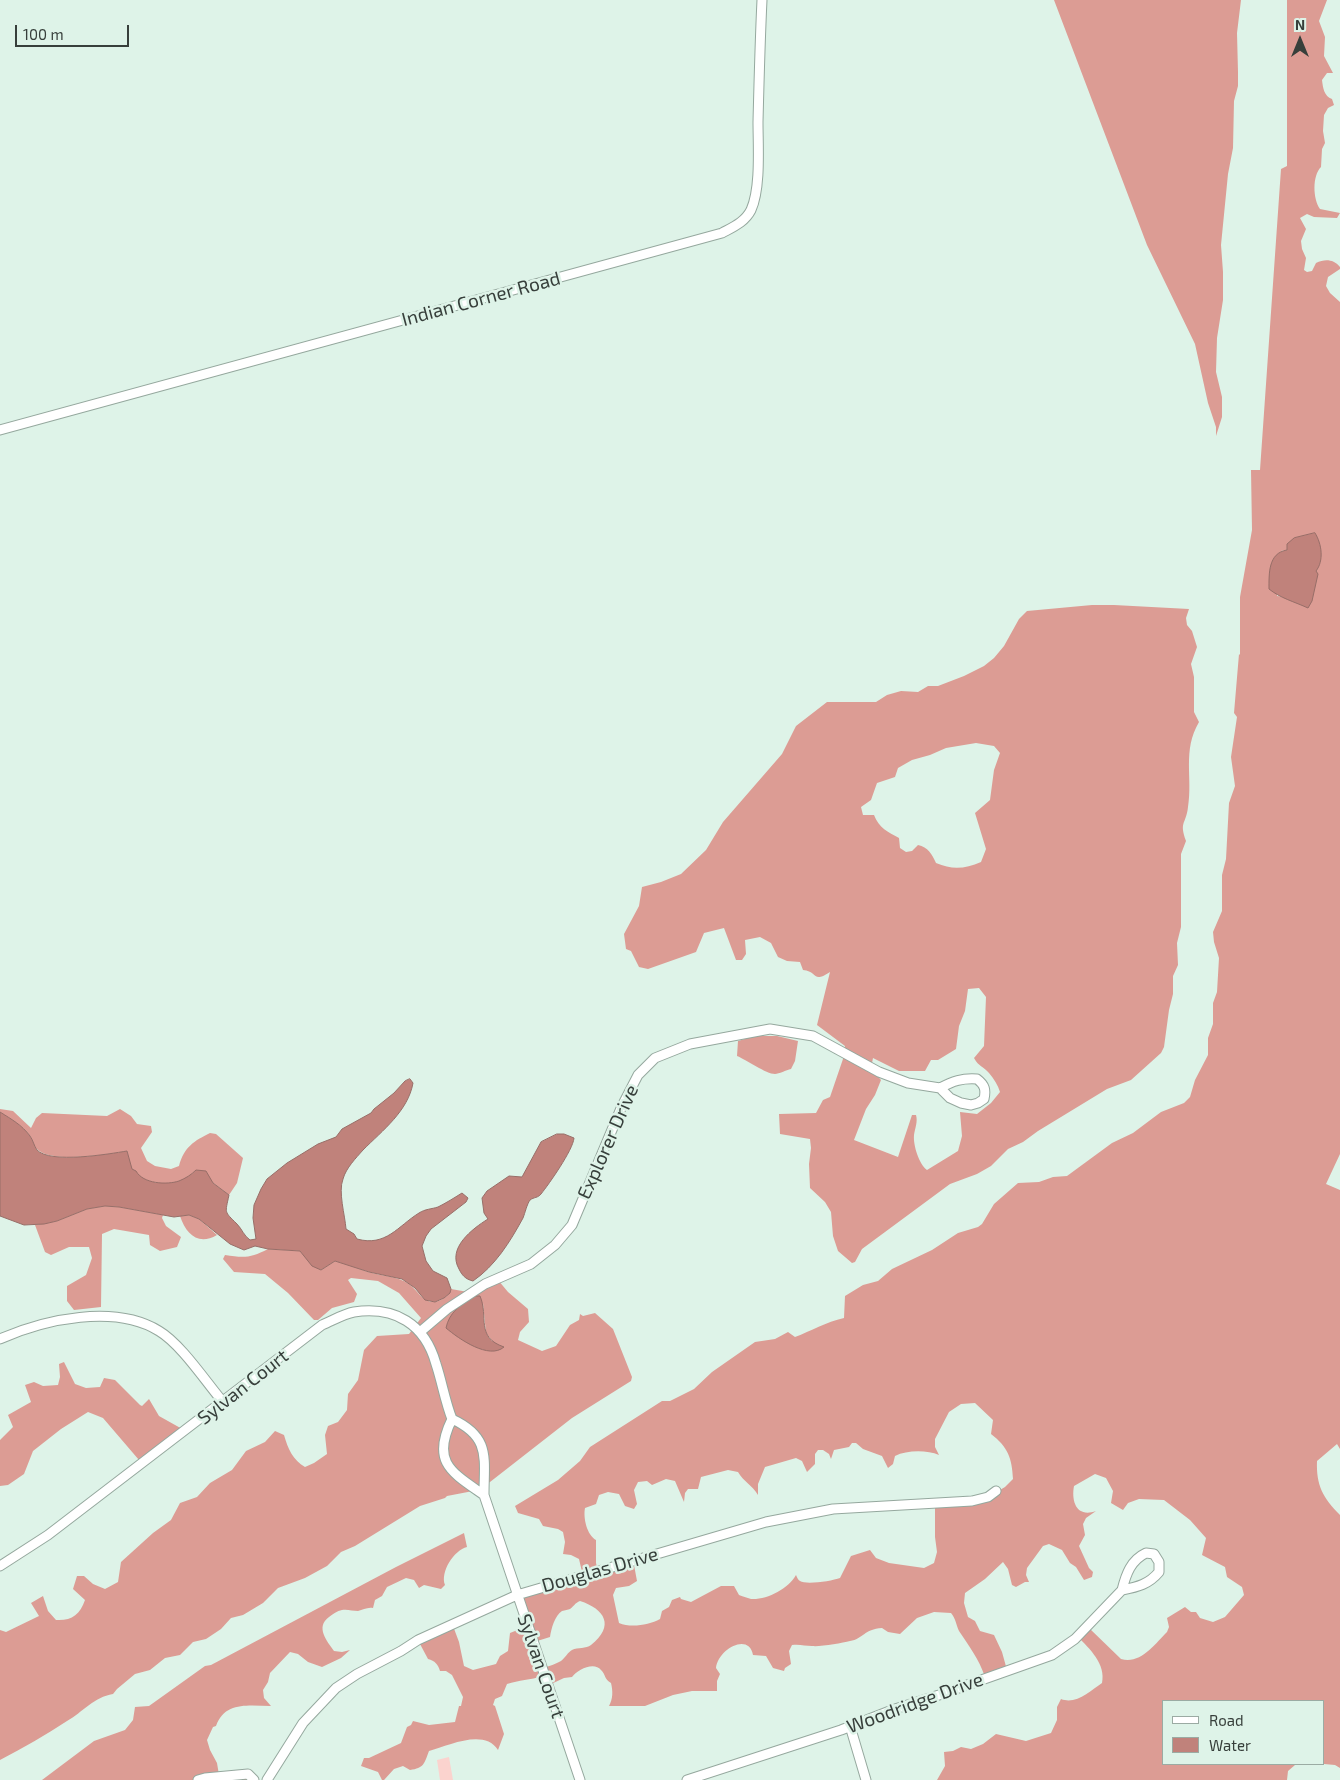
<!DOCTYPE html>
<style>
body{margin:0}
#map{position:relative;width:1340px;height:1780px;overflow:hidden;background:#def3e8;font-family:"Exo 2",sans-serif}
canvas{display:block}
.legend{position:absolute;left:1162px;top:1700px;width:162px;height:65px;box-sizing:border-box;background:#def3e8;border:1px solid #9baba3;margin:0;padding:6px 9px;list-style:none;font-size:15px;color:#373f3b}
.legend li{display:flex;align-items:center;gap:10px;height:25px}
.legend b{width:25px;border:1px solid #9baba3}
.north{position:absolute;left:1275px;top:15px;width:50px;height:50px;-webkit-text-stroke:4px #def3e8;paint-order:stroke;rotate:0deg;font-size:14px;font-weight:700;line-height:20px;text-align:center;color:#373f3b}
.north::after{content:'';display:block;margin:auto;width:18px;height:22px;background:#373f3b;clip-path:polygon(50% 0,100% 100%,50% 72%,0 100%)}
.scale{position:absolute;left:15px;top:25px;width:114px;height:22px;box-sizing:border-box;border:2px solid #373f3b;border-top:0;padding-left:6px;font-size:15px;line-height:18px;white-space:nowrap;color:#373f3b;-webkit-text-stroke:4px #def3e8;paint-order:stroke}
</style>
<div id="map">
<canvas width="1340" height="1780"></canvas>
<ul class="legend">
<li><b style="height:6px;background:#fff"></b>Road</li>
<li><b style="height:14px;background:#c0827b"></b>Water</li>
</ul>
<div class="north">N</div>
<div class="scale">100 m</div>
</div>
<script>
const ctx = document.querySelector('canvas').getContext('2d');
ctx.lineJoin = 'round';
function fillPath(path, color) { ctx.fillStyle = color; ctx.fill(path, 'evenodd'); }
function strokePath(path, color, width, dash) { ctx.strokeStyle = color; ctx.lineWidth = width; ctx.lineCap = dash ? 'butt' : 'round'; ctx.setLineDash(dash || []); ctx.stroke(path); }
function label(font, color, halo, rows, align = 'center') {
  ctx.font = font + ' "Exo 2",sans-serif'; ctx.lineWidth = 5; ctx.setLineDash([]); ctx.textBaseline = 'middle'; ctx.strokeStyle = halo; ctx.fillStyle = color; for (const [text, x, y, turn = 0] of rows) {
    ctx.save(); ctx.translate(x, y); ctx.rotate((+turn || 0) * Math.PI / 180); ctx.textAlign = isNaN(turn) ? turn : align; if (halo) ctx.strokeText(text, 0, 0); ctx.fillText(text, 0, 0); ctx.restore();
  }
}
fillPath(new Path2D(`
 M449 1757 453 1780H440L437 1760Z`), '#fbd3ce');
fillPath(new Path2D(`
 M1054 0H1241L1237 33 1238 72V86L1234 101 1233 148 1228 174 1221 245 1223 272V300L1217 338 1216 372 1222 397V417L1216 436V427L1208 403 1195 344 1147 245Z
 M1287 0H1327L1319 21 1325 37 1324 56 1333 73H1327L1322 80C1323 88 1324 96 1332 99L1334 105 1328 108 1324 115 1323 131 1325 143 1322 149 1321 167C1312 176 1313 199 1320 209L1340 213 1337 218 1314 217 1307 214 1300 218 1306 229 1301 241 1302 249 1306 258 1304 270 1307 272 1312 271 1316 263C1325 259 1333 259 1340 267V269L1328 277 1326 286 1330 293 1340 302V1154L1326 1184 1340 1190V1449L1337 1444 1317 1461C1316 1485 1323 1498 1340 1515V1768L1335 1765 1324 1764V1701H1164V1764H1301L1295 1765 1288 1771 1287 1780H937L945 1766 944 1752 953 1751 961 1747 971 1749 983 1744 996 1734 1026 1741 1051 1733 1057 1720V1707L1061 1699C1076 1705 1090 1691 1102 1683 1106 1664 1090 1649 1077 1636L1088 1627 1121 1659C1140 1665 1155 1644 1167 1632L1169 1627 1167 1618 1185 1607 1191 1612H1196L1200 1618 1213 1622 1225 1617 1244 1595 1242 1587 1227 1577 1225 1567 1202 1555 1206 1538 1190 1520 1164 1500 1139 1499 1128 1503 1123 1510 1111 1503 1113 1491 1106 1478 1095 1474 1074 1486C1071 1502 1077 1518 1096 1511L1086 1518 1083 1524 1085 1535 1079 1546 1089 1568 1093 1572 1092 1577 1084 1580 1076 1567 1070 1563 1062 1550 1049 1544 1043 1546 1027 1568 1026 1575 1029 1582H1025L1016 1587 1012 1585 1008 1569 1003 1562 985 1579 965 1593 964 1603 968 1617 975 1621 980 1631 994 1635 1002 1652 1007 1670 985 1677C979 1659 969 1646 959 1631 956 1625 956 1619 951 1613L934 1612 917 1618 900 1634 888 1632 882 1628C864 1629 863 1639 850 1641 842 1643 820 1647 812 1646 805 1646 800 1644 792 1645L789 1651 791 1664 785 1668 784 1671 773 1668 766 1656 753 1655C749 1632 718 1649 716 1668L720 1674 717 1681V1691H692L673 1695 645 1706H609C613 1699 613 1691 611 1683 604 1679 606 1675 601 1670 594 1661 577 1670 572 1677L564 1678 549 1685 543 1676C530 1680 519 1680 507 1684L502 1696 495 1699 493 1705 495 1706 504 1734 498 1750C484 1728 448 1746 429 1751 424 1764 424 1768 410 1770L403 1766 394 1769 384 1780H382L378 1772 361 1766 364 1758H369L401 1743 407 1727 411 1725 413 1721 429 1725 455 1722 459 1706H461L463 1697 452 1675 446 1671H440C438 1664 435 1661 428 1659L420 1644 453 1626 459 1642 464 1666 473 1670 496 1664 500 1656 508 1651 510 1633 525 1627 518 1598 583 1576 579 1559 571 1555 563 1554 565 1542 563 1532 558 1529 543 1526 539 1519 518 1513 515 1506 558 1480 580 1461 590 1447 662 1401H670L694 1389 712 1372 755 1342 775 1339 788 1332 795 1337C811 1331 826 1322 844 1318L845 1296 863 1285 878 1281 892 1269 932 1250 958 1233 978 1227 982 1224 994 1204 1018 1183 1039 1182 1053 1177 1067 1176 1112 1143 1133 1133 1161 1112 1184 1103 1190 1097 1195 1080 1208 1055V1038L1213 1024V1003L1217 992 1219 958 1214 942 1213 932 1222 911V875L1226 859 1229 803 1235 786 1231 757 1237 717 1234 713 1239 654 1240 655V597L1252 530 1251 470H1260L1281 169 1287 166ZM1287 550V597L1277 596 1281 551ZM975 1403 993 1420 991 1434C1008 1447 1012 1458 1013 1479L1005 1487 981 1501 935 1506V1537L937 1552 934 1563 924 1568 889 1563 876 1558 870 1550 851 1556 840 1578C832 1581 806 1585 800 1581 798 1580 797 1577 796 1575 788 1589 767 1600 751 1599 747 1598 742 1596 739 1595L734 1586H721L691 1602 681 1599 680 1597 672 1600 669 1607 662 1611 660 1619C649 1625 631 1628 619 1623L613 1595 616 1588 629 1586 637 1581 634 1565 598 1572 596 1563V1540C587 1535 583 1518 585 1508L596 1504 599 1495 608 1492 619 1494 625 1506 634 1509 637 1504 634 1490 638 1482 647 1481 652 1485 666 1479 675 1481 684 1502 685 1493 688 1489H698L701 1477 728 1470 738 1472C744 1482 752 1485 758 1495V1484L765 1467 796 1458 802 1461 807 1472 815 1464V1454L818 1450H823L829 1454 831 1459 834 1450 849 1447 852 1443H856L863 1449 882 1456 888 1468 893 1464 895 1456C907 1450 927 1450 939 1455L935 1447V1439L949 1412 961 1404ZM580 1601C605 1609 615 1626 591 1645 586 1649 578 1647 572 1650 568 1652 565 1658 561 1661 556 1664 549 1666 543 1668L534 1642 550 1637C551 1629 555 1615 562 1611 565 1610 568 1610 570 1609 574 1606 575 1603 580 1601Z
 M1092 605H1114L1189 609 1186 618 1187 625 1192 631 1197 647 1191 664 1194 677V712L1199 722C1182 751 1193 777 1188 807 1186 825 1179 821 1186 841L1181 854V927L1177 943 1178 965 1173 976V994L1169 1010 1164 1047 1161 1053 1131 1080 1107 1089 1038 1131 1023 1142 1008 1149 991 1166 977 1174 950 1184 862 1249 855 1262 852 1263 838 1251 833 1236 831 1212 825 1202 810 1188 809 1164 811 1148 810 1139 780 1134 779 1114 816 1113 823 1100 830 1097 843 1059 845 1046 817 1025 830 972C812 984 818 971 803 970L800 962 787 961 778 957 771 943 760 937 745 940 746 954 742 960H736L724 928 704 933 696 952 648 969 639 967 631 951 626 949 624 934 639 906 642 887 661 882 681 874 706 850 723 822 782 754 796 726 827 702H876L887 695 901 691 918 692 928 686H938L964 676 984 666 994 658 1004 646 1019 619 1027 611ZM976 743 994 746 1000 753 994 770 990 800 975 813 986 849 981 862C965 869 952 870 936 863 932 854 928 847 918 845L912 851 906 852 900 848 899 838C888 832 879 828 874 815H863L861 807 871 800 877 783 895 777 898 768 912 760 930 755 946 748ZM979 988 986 997 984 1046 974 1058C979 1067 983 1066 989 1073 994 1079 998 1085 1000 1092L991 1103 977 1114 960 1112 962 1136 958 1151 927 1170C919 1164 913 1145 914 1135 915 1128 918 1122 916 1115H912L898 1157 854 1140 866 1109 875 1095 881 1080 868 1066 872 1063 873 1058 899 1071H925L931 1060H938L956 1049 959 1026 965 1011 968 989Z
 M755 1036H777L798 1041 795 1061 791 1069C786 1070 779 1074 775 1074 766 1074 747 1060 737 1056L738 1041Z
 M0 1109 13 1111 31 1128 36 1118 42 1113 107 1116 120 1109 131 1116 137 1124 151 1126 152 1132 141 1148 147 1161 155 1166 171 1169 179 1166C184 1147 194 1141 210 1133L216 1134 243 1158 237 1183 229 1195 196 1170C193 1173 190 1176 187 1178 172 1187 143 1185 132 1170 129 1165 128 1156 127 1151 109 1154 50 1164 37 1149 33 1146 33 1140 30 1136 22 1125 10 1119 0 1112Z
 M105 1206 119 1207 163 1215 162 1218 166 1226 181 1237 177 1247 160 1251 150 1245 149 1235 114 1229 102 1234 101 1307 74 1310 67 1301V1286L86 1275 92 1258 89 1247H69L51 1255 45 1252 35 1225 57 1221 87 1209Z
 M189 1215 199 1219 217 1235C198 1246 186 1234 180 1216Z
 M268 1249 300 1251 321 1270 335 1261C346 1263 357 1268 368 1272 382 1276 397 1276 409 1284 417 1290 423 1302 433 1302 440 1302 449 1296 451 1289L468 1292 498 1280 508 1292 528 1309 529 1322 520 1332 518 1340 542 1351 556 1346 570 1325 579 1320 580 1314 583 1316 595 1313 613 1329 632 1377 631 1381 572 1418 490 1482 482 1485 473 1491 447 1496 445 1498 420 1506 355 1546 341 1552 327 1566 305 1578 278 1588 263 1603 243 1615 231 1618 221 1629 206 1639 193 1642 180 1655 165 1658 150 1670 135 1674 117 1689 113 1694C94 1697 83 1712 67 1721 46 1735 23 1748 0 1760V1630L6 1632 39 1616 31 1603 43 1596 48 1611 56 1620C71 1621 80 1615 85 1600L73 1589 77 1576H84L93 1584 105 1589 118 1582 121 1562 153 1533 171 1520 180 1503 197 1497 210 1483 232 1470 246 1451 265 1442 275 1431 284 1435C288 1449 293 1460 305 1467L314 1463 327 1454 325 1435 328 1426 338 1422 347 1410 348 1394 358 1380 364 1350 377 1336 409 1334 421 1318 399 1293 378 1281 351 1278 348 1280 357 1294 354 1302 332 1308 318 1320H314L288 1293 265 1274 234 1272 223 1259 225 1255C244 1258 251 1258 268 1249ZM483 1303 486 1333 494 1343 496 1351 481 1349Z
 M64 1362 75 1384 86 1388 100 1387 104 1378 115 1380 140 1405 142 1406 149 1399 159 1416 184 1430 139 1460 103 1418 88 1412 61 1429 33 1451 24 1474 8 1485 0 1486V1440L13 1427 8 1415 31 1402 25 1385 34 1382 43 1386 58 1385 60 1377 59 1364Z
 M464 1533 467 1547C454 1550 440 1572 445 1585L441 1589 424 1585 419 1588 414 1580 406 1578 387 1587 382 1596 375 1600 373 1608C367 1607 363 1610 358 1611 353 1611 347 1609 342 1610 337 1611 333 1614 329 1617 315 1627 327 1641 334 1651L342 1652 350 1650 341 1658 322 1667 308 1662 298 1654 290 1652 270 1673 268 1682 263 1690 264 1698 271 1706C249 1706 225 1701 216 1726L213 1727 207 1740 210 1750 217 1763 219 1775 247 1773 254 1780H42L94 1741 125 1730 133 1720 135 1707 149 1706 205 1666 211 1665 396 1567Z`), '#dc9c94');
const water = new Path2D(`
 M1315 533C1322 544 1324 561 1316 571L1318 574 1312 601 1308 608C1295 602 1280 598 1269 589 1269 574 1268 553 1287 550V544L1294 538Z
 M410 1079 413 1083C408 1111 383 1130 363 1150 356 1158 346 1168 343 1179 338 1192 345 1215 346 1229L354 1234 357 1239C386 1247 398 1226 419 1213 425 1209 432 1209 438 1207 446 1203 454 1198 462 1193L468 1198 466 1202 431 1229 426 1236 422 1246 426 1261 433 1271 447 1278 451 1289 450 1293 444 1298 435 1302 425 1300 415 1288 402 1279 369 1272 335 1261 321 1270 312 1266 300 1251 268 1249 255 1246 244 1250 230 1244 199 1219 189 1215 174 1217 119 1207 105 1206 87 1209 57 1221 44 1224 24 1225 0 1216V1112C11 1119 22 1125 30 1136 33 1140 34 1146 37 1150 50 1164 109 1154 127 1151L132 1169 136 1171C143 1184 167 1185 179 1181 186 1178 191 1175 196 1170L206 1171 213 1183 229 1195C225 1214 224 1211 237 1224 242 1229 244 1236 250 1240L256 1239 253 1218 254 1205 261 1189 267 1179 287 1163 318 1144 336 1137 342 1129 371 1113 374 1109 394 1093 405 1081Z
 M557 1134H564L574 1138C573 1150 549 1184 541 1194 538 1198 534 1197 530 1200 527 1204 525 1213 523 1218 510 1242 495 1266 473 1281 465 1279 462 1275 459 1269 447 1248 472 1229 488 1219L484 1213 482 1198 487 1191 509 1176 522 1177 541 1142Z
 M473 1296H480C489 1317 475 1337 504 1347 489 1360 459 1339 446 1328 449 1313 460 1305 473 1296Z`);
fillPath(water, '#c0827b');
strokePath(water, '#976e68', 1);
const minor = new Path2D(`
 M0 430 722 233C733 227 745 222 751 210 761 188 758 146 758 122 759 82 760 41 762 0
 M420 1332 447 1309 485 1284 531 1264 555 1245 572 1225 622 1106 638 1075 655 1058 690 1044 770 1029 813 1036 879 1072 908 1083 940 1088 950 1098 961 1103 971 1105 978 1103 984 1099C986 1090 985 1085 977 1079 962 1078 953 1081 940 1088
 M0 1339C45 1319 115 1304 159 1331 181 1344 206 1382 223 1402
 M452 1419C431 1462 451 1472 484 1495
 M1146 1553 1154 1554 1159 1562V1572C1149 1584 1138 1587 1122 1590 1126 1574 1131 1560 1146 1553Z
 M0 1566 48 1535 322 1325C332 1321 343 1314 354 1312 395 1306 425 1324 436 1364 442 1382 445 1401 452 1419 491 1437 484 1458 484 1495L580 1780
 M850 1726 866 1780
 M198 1780 205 1778 248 1774 254 1780
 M267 1780 303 1723 336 1688 357 1674 401 1651 418 1640 517 1595 766 1522 833 1509 972 1501 988 1497 996 1491
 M687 1780 841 1730 895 1709 939 1695 1052 1655 1075 1639 1122 1590`);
strokePath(minor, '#95a89e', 11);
strokePath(minor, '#fff', 9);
label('19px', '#373f3b', '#def3e8', [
 ["Indian Corner Road",481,299,-15],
 ["Explorer Drive",608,1142,-66],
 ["Sylvan Court",243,1387,-38],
 ["Douglas Drive",600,1570,-16],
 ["Sylvan Court",541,1666,71],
 ["Woodridge Drive",915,1703,-20]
]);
</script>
